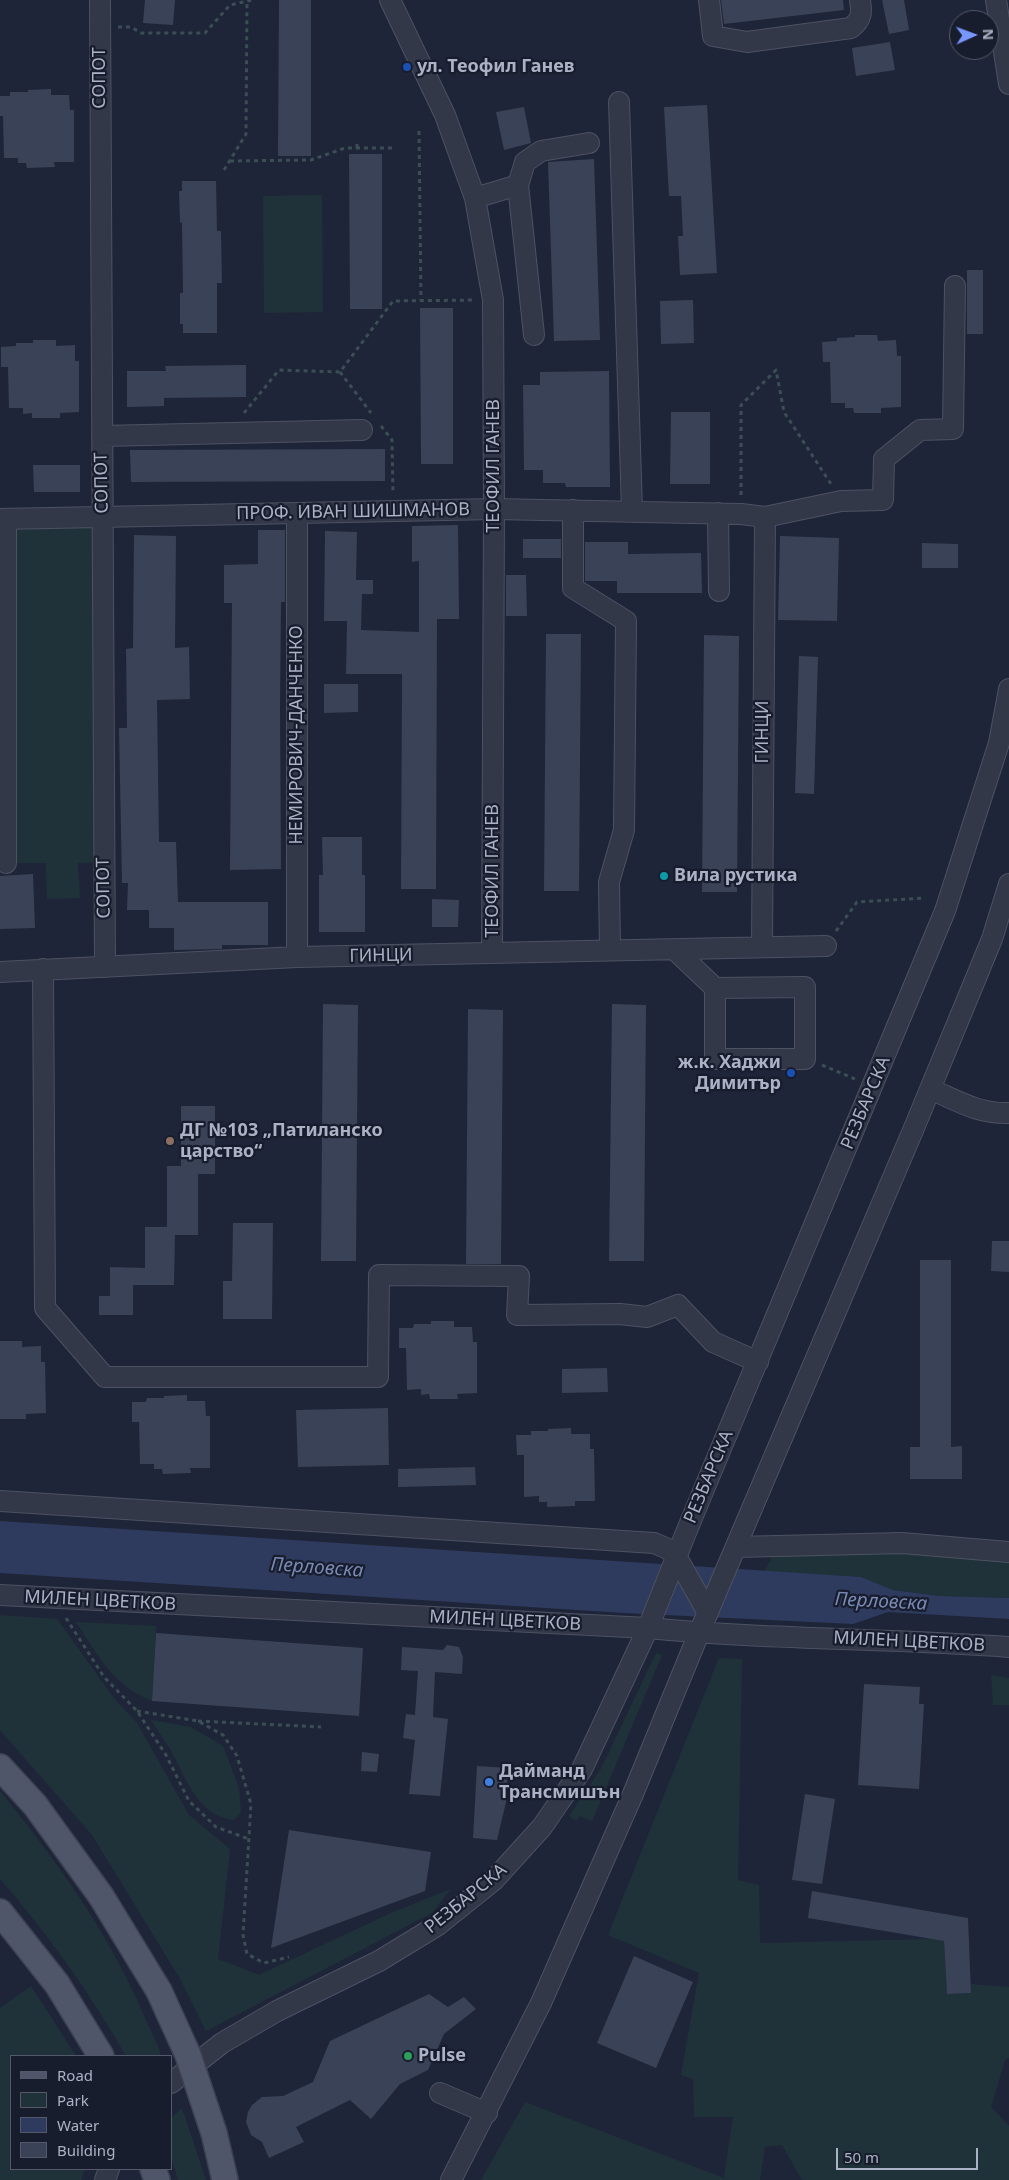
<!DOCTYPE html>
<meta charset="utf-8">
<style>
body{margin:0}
#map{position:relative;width:1009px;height:2180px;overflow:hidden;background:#1e2538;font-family:"Noto Sans",sans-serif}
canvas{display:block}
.legend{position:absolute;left:10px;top:2055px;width:162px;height:115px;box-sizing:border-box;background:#181d2d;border:1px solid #53596a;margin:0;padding:6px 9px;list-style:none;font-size:15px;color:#acb2c5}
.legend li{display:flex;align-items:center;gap:10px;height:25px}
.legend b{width:25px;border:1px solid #53596a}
.north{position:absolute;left:949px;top:10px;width:50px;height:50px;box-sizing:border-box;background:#181d2d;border:1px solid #53596a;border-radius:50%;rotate:88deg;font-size:14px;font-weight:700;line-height:20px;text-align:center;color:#acb2c5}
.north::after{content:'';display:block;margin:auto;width:18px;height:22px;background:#7897fe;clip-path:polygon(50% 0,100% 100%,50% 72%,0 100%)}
.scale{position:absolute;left:836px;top:2148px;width:142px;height:22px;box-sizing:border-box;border:2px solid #acb2c5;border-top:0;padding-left:6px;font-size:15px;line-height:18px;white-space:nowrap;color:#acb2c5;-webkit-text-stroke:4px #181d2d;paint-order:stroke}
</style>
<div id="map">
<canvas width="1009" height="2180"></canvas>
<ul class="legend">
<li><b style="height:6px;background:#505669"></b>Road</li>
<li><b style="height:14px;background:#203239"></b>Park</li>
<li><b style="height:14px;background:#2f3b5e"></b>Water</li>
<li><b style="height:14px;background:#3a4258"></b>Building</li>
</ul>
<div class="north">N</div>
<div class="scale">50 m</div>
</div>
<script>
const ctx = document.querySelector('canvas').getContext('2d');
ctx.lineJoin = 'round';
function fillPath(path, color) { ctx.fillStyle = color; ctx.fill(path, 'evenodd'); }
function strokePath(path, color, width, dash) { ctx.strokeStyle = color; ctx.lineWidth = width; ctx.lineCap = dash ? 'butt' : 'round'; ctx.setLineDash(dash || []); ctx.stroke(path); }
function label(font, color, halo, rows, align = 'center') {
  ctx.font = font + ' "Noto Sans",sans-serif'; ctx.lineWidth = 4.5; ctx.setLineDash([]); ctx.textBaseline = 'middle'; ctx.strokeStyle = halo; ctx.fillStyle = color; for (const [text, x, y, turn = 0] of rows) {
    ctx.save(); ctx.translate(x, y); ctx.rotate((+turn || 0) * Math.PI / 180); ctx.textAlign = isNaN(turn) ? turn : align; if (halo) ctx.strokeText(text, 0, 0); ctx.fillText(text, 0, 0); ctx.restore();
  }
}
fillPath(new Path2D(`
 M322 195 323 312 264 313 263 196Z
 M103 517 104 862 78 863 80 898 47 899 46 863H6V519Z
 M911 1552 1009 1561V1598L939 1596 893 1590 861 1577 764 1572 774 1553Z
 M0 1615 57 1619 113 1697 137 1723 189 1815 230 1849 218 1959 259 1975 393 1912 451 1889 432 1913 206 2031 179 1977 92 1835 0 1730Z
 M76 1622 156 1626 152 1701C112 1685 98 1655 76 1622Z
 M656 1653 662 1655 592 1821 580 1816 576 1821 569 1816 602 1767Z
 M719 1658 742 1659 738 1880 759 1885 760 1943 934 1939 944 1941 947 1994 971 1993V1984L1009 1987V2058L1005 2060 991 2107 1009 2126V2180H802L782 2145 765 2147 760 2180H481L525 2102 724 2178 733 2117H694L693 2079 681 2075 699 1973 608 1935Z
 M991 1675 1009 1678V1705H993Z
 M151 1720 191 1727 223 1746 239 1788 241 1812 234 1820C196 1815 187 1779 170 1749 164 1739 157 1730 151 1720Z
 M0 1791C55 1859 107 1930 142 2011 148 2026 157 2041 161 2056H126C90 1993 48 1934 0 1879Z
 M31 1986 76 2056H11V2169H85L81 2180H0V2008Z
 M182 2108 206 2180H178L171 2156V2118Z`), '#203239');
fillPath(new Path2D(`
 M0 1521 861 1577 893 1590 939 1596 1009 1598V1619L888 1612 853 1624 624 1613 0 1573Z`), '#2f3b5e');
fillPath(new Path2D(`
 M145 0H175L173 25 143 23Z
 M279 0H311V156H278Z
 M721 0H843L844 10 724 24Z
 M882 0H904L909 30 889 34Z
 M890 42 895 70 856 76 852 48Z
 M51 89V95H69L70 110H74V162H54L55 167 27 168 26 163H18V158H4L3 116H0V96H10V92H28V90Z
 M707 105 717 273 680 275 678 236H683L681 196H669L664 107Z
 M524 107 531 143 504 150 496 112Z
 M349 154H382V309H350Z
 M594 159 600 340 554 341 548 162Z
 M182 181H216L217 231H221L222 283H217V333H183V324H180V293H183L182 222 180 223 179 191H182Z
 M967 270H983V334H967Z
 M693 300 694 343 661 344 660 301Z
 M420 308H453V464H421Z
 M855 335H877L878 341 896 340 897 356H901V407L881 408V413H854L853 408H845V403H831L830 362H823L822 342 837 341V338L855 337Z
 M33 340H56V346L75 345V361H79V412L60 413V418H32V413L23 414V408H9L8 367H1V347L16 346V343H33Z
 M246 365V397L164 398V406L127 407V371H166L165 366Z
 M609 371 610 487H566L565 483H543V470H524L523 385H540V372Z
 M671 412H710V484H670Z
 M385 449V481L131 482 130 450Z
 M33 465H80V492H34Z
 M458 525 459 619H437L436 889H401L402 674H346L347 621H324L325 531 357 532 356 580H373V594H362L361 630 419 632V561L412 562V526Z
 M258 530H285V602H281L280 707 281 869 230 870 232 603H224V565L258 564Z
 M134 535 176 536 175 648 189 647 190 699 157 700 159 842H176L178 902H268V945H222V949L174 950V928H149V910H127L128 883H122L119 728H127L126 649 133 648Z
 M780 536 839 538 837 621 778 620Z
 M523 539H561V558H523Z
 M585 542H628V554L701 553 702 593H617V581H585Z
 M922 543 958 544V568H922Z
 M506 575H526L527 616H506Z
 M546 634H581L579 891H544Z
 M704 635 739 636 737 892H702Z
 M799 656 818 657 814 794 795 793Z
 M324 684H358V712L324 713Z
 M322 837H362V875H365V932H319V875H323Z
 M33 874 35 928 0 929V876Z
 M432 899 459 900 458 927H432Z
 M323 1004 358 1005 356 1261H321Z
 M612 1004 646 1005 644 1261H609Z
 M468 1009 503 1010 501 1264H466Z
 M181 1106H215V1174H198V1235H175L174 1285H133V1315H99V1296H110V1267L145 1268V1227H167V1166H181Z
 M233 1223H273L272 1319H223V1281H232Z
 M992 1241H1009V1272L991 1271Z
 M920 1260H951V1447L962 1446V1479H910V1447H920Z
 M431 1321H454V1327H472L473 1342H477V1393L457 1394 458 1399H430L429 1394 421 1395V1389L407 1390 406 1348H399V1328H413L414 1324H431Z
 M0 1341H22V1347L41 1346V1362H45L46 1413 26 1414V1419H0Z
 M607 1368 608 1392 562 1393V1369Z
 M187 1395V1401H205L206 1416H210V1468H190L191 1473 163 1474 162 1469H154V1464H140L139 1422H132V1402H146L147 1398H164V1396Z
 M388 1408 389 1465 298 1467 296 1410Z
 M571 1428V1434H590V1449H594L595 1501H575V1506L547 1507V1502H539V1496L524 1497V1455H517L516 1435H531V1431H548V1429Z
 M475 1467 476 1485 398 1487V1469Z
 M156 1633 363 1648 359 1716 152 1701Z
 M447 1645 459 1647 463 1657 462 1674 435 1672 433 1717 448 1719 440 1796 409 1794 415 1740 403 1738 406 1714 415 1715 418 1671 401 1670 402 1647 443 1650Z
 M864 1684 920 1687 919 1704H924L919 1789 858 1785Z
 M362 1752 379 1754 377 1772 361 1771Z
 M477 1766 508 1768 506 1802 497 1840 473 1838Z
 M805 1794 835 1799 822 1884 792 1880Z
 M289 1830 431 1852 425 1891 271 1948Z
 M812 1891 968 1918 971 1993 947 1994 944 1941 808 1918Z
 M634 1956 693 1982 656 2068 597 2043Z
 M429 1994 448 2007 464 1997 476 2009 444 2034 428 2070 400 2084 371 2119 350 2100 296 2127 304 2142 269 2158 262 2142 251 2135 246 2122 248 2112 252 2105 262 2097 283 2096 313 2082 330 2041Z`), '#3a4258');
const minor = new Path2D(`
 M100 0 105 967
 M390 0 445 115 475 198 493 300 494 509 492 952
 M709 0 713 36 747 42 851 28C862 19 862 13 860 0
 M996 0 1009 84
 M619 102 632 510
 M475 198 518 185
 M534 335 518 185 525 162 541 151 589 143
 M102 436 362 430
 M573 510V588L626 621 624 830 609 882 610 950
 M297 513V957
 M718 513 719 591
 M0 519 494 509 741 514 765 517 841 501 883 500 884 459 920 430 953 429 955 286
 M6 519V863
 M762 947 765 517
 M675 950 715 988 805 987V1059H715V988
 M43 969 45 1308 105 1377H378L379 1275 519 1276 517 1315 620 1314 647 1317 678 1305 713 1342 758 1362
 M0 972 297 957 826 946
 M930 1089C958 1101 978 1114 1009 1113
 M0 1501 654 1543 668 1549 676 1556 708 1613
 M736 1547 902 1543 1009 1552
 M0 1595 648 1628C768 1640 889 1638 1009 1647
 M171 2083 222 2043 277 2011 379 1961 438 1925 493 1881 542 1827 582 1769 648 1628 687 1530 945 911 999 743 1009 689
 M440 2093 487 2113
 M105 2180 109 2169
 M451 2180 541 2003 633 1794 699 1633 914 1128 992 939 1009 884`);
const major = new Path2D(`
 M0 1767 35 1805 101 1896 159 1991
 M0 1912 57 1984 101 2056
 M214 2133 225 2180
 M153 2169 157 2180`);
strokePath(minor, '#4d5263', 22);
strokePath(major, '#3c4152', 28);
strokePath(new Path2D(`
 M118 27H131L141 33H205L230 5 252 0
 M419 131 421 301
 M357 148V140
 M230 161 311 160 345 148H392
 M224 170 246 134 247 0
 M340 372 371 413
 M244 413 279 370 340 372 393 301 475 300
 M381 426 392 440 393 493
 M741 495V405L776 370 784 412 831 484
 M836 931 857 902 925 898
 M822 1065 855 1079
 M66 1618 104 1677 137 1711 166 1755 189 1801 216 1827 249 1839
 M137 1711 198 1721 223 1735 237 1756 251 1804 243 1935 247 1954 264 1963 289 1957
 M198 1721 321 1727`), '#3b4e54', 3, [4, 4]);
strokePath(minor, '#323848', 20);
strokePath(major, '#505669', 25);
const majorBridge = new Path2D(`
 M159 1991 188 2055 214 2133`);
strokePath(majorBridge, '#3c4152', 28, []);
strokePath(majorBridge, '#505669', 25);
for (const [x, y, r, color] of [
 [407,67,5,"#1a4fb4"],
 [664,876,5,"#0f9aa8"],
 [791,1073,5,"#1a4fb4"],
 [170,1141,5,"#8d6e63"],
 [489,1782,5,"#3f7fe0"],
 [408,2056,5,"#2e9e5b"]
]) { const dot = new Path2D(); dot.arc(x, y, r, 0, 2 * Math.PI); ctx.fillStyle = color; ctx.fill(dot); strokePath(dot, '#181d2d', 2); }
label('bold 18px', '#acb2c5', '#181d2d', [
 ["ул. Теофил Ганев",417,67],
 ["Вила рустика",674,876],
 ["ж.к. Хаджи",781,1063,"right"],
 ["Димитър",781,1084,"right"],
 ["ДГ №103 „Патиланско",180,1131],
 ["царство“",180,1152],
 ["Дайманд",499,1772],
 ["Трансмишън",499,1793],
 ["Pulse",418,2056]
], 'left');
label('18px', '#acb2c5', '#181d2d', [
 ["СОПОТ",100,78,-90],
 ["ТЕОФИЛ ГАНЕВ",494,466,-90],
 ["СОПОТ",102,483,-91],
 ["ПРОФ. ИВАН ШИШМАНОВ",353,512,-1],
 ["ГИНЦИ",763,732,-90],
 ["НЕМИРОВИЧ-ДАНЧЕНКО",297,735,-90],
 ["ТЕОФИЛ ГАНЕВ",493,871,-90],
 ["СОПОТ",104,888,-91],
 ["ГИНЦИ",381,956,-1],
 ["РЕЗБАРСКА",866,1103,-67],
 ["РЕЗБАРСКА",709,1477,-67],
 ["МИЛЕН ЦВЕТКОВ",100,1601,3],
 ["МИЛЕН ЦВЕТКОВ",505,1621,3],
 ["МИЛЕН ЦВЕТКОВ",909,1642,3],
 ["РЕЗБАРСКА",466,1899,-39]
]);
label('italic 19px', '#7a8ab4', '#181d2d', [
 ["Перловска",317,1568,4],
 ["Перловска",881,1602,3]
]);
</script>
